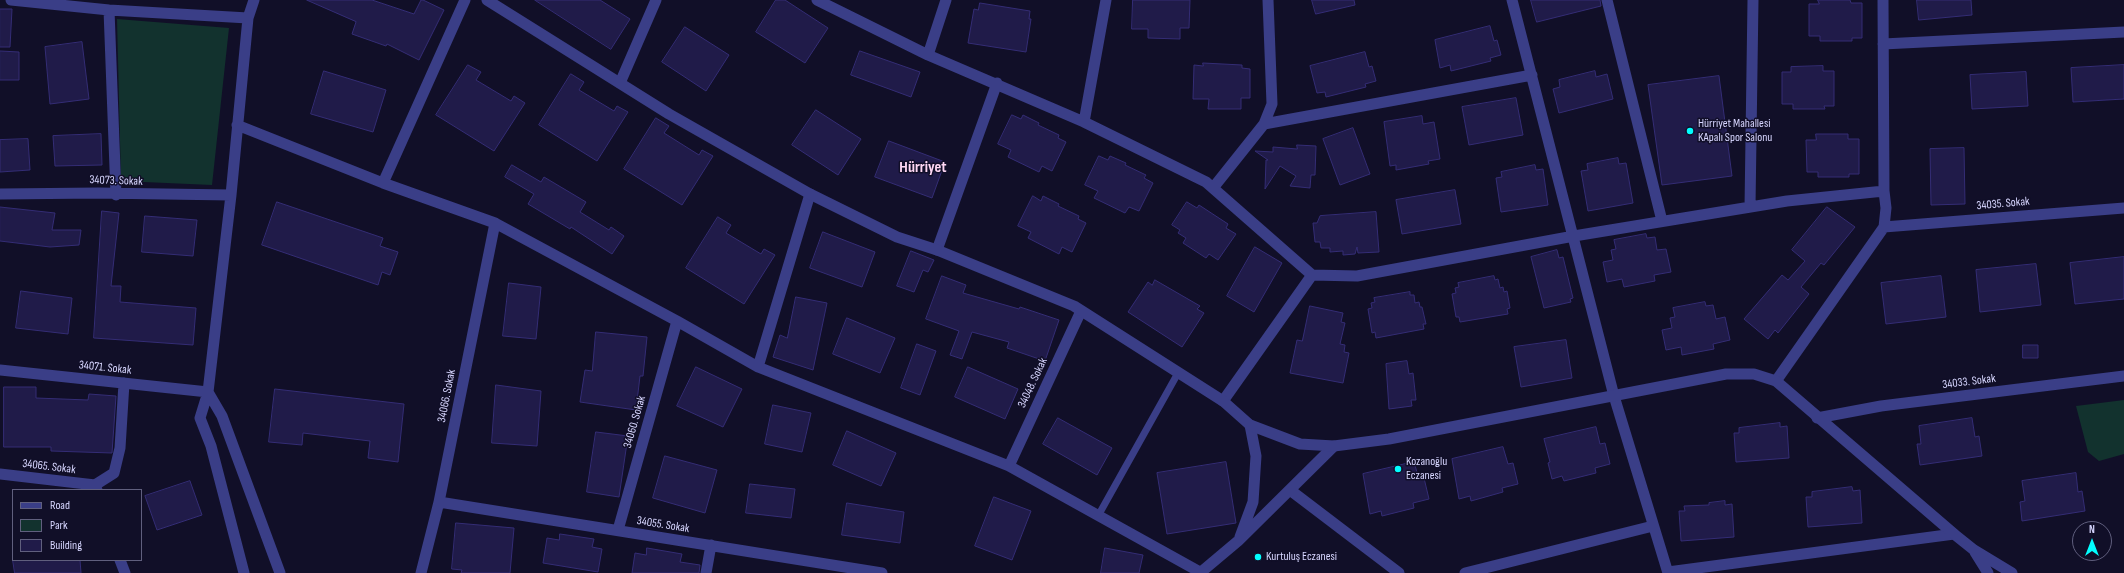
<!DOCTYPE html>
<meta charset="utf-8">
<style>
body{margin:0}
#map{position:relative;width:2124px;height:573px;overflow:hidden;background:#110f28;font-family:"Sofia Sans Condensed",sans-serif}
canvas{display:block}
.legend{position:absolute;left:12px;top:489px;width:130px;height:72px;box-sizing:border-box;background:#110f28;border:1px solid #605f7e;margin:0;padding:5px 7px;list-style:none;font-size:12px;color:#d7d6ff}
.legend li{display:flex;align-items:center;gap:8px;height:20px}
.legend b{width:20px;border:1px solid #605f7e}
.north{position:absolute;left:2072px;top:521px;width:40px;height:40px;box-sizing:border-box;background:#110f28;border:1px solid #605f7e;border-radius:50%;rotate:0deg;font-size:11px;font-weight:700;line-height:16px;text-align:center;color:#d7d6ff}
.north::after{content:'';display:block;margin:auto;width:14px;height:18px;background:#02feff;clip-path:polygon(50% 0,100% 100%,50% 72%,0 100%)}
</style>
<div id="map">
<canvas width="2124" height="573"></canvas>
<ul class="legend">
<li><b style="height:5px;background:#3a3e87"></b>Road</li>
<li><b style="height:11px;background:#12322e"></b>Park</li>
<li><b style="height:11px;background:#201b49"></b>Building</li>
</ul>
<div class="north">N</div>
</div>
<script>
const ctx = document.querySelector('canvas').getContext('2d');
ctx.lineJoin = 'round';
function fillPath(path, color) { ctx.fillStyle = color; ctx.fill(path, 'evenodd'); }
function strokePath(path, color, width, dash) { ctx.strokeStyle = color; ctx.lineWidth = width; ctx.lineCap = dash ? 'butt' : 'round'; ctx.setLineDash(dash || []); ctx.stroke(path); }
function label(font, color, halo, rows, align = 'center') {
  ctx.font = font + ' "Sofia Sans Condensed",sans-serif'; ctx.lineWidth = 3; ctx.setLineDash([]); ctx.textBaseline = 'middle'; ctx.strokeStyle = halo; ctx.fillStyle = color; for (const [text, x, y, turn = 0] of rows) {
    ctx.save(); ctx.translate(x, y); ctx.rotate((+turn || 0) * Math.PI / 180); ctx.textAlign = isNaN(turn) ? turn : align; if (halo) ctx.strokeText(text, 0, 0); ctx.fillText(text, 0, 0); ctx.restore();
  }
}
fillPath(new Path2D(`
 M117 19 229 28 212 185 121 181Z
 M2124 400V454L2099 461 2088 452 2076 406Z`), '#12322e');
const building = new Path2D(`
 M307 0H372L414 14 421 0H423L444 10 419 60 387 44 386 46 352 34 356 22Z
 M535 0H600L630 19 611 49Z
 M776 0H785L828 28 805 63 756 32Z
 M1133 0H1190L1189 28H1180V39L1148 38V29H1132Z
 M1312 0H1354L1355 5 1316 14Z
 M1531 0H1600L1601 6 1537 22Z
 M1818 0H1850L1851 3H1862V38H1852V41H1820V36H1809V4H1819Z
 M1917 0H1971L1972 15 1919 20Z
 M980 3 1030 11 1029 19H1031L1026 52 968 43 974 9 978 10Z
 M0 9H12L10 47H0Z
 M1490 26 1494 41 1497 40 1501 55 1490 58 1491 61 1451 71 1450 65 1440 68 1435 40Z
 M685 27 729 55 706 91 662 62Z
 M82 42 89 99 50 104 45 47Z
 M0 51 19 52V80H0Z
 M860 51 920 72 911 97 851 75Z
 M1365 52 1369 67 1372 66 1376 81 1365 84 1366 87 1326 97 1325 92 1317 93 1310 66Z
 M1203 63 1242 65V68L1250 69V98H1241V109H1208L1209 99H1193L1194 65 1203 66Z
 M468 65 481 72 476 80 511 101 514 96 525 103 494 151 436 115Z
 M2124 65V99L2073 102 2071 68Z
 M1823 66V71H1834V106H1824L1825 109H1793V104H1782V72H1791V67Z
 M324 71 386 90 373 132 311 114Z
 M1595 71 1596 77 1607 74 1613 99 1559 113 1553 89 1560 87 1559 80Z
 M2026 72 2028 106 1972 109 1970 75Z
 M571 74 584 82 579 90 614 111 617 106 628 112 597 161 539 125Z
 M1719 76 1732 176 1662 185 1648 85Z
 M1516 98 1523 135 1469 145 1462 107Z
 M816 110 861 139 838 175 792 145Z
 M1012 115 1021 119 1023 115 1039 123 1038 125 1059 135 1058 138 1066 142 1052 171 1042 166 1039 172 1008 157 1011 150 998 144Z
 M1422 116 1423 124 1434 122 1440 159 1428 161 1429 164 1396 170V165L1390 166 1384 122Z
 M656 118 669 126 664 133 699 155 702 150 713 156 682 205 624 169Z
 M1353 128 1370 174 1340 185 1323 139Z
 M101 134 102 165 55 166 53 136Z
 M1816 134H1848V139H1859V174H1849V177H1818V172H1807L1806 140H1816Z
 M28 139 30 170 0 172V140Z
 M889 141 945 162 932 198 875 177Z
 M1297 145 1316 146 1315 175H1311L1310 188 1290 186 1296 176 1280 166 1265 189 1266 160H1268L1255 151 1273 152V147L1297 149Z
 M1964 148 1965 204 1931 205 1930 149Z
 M1099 156 1108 160 1110 156 1126 163 1125 165 1146 175 1144 178 1153 183 1139 211 1129 207 1125 213 1094 198 1098 191 1085 185Z
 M1618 158 1619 164 1626 163 1633 203 1588 211 1581 171 1588 170 1587 164Z
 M512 165 541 182 544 177 586 202 580 212 609 230 611 227 624 236 612 254 571 227 570 229 528 204 534 194 505 177Z
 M1535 165 1536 170 1543 169 1548 205 1501 212 1496 178 1502 177 1501 172Z
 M1455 190 1461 224 1402 234 1396 200Z
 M1033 196 1041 201 1043 196 1059 204 1058 206 1079 216 1078 219 1086 223 1072 252 1062 247 1059 254 1028 238 1031 232 1018 226Z
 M277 202 383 238 380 246 398 252 390 275 382 272 378 285 262 245Z
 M1187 202 1197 208 1199 205 1228 224 1226 228 1236 234 1218 260 1209 254 1206 258 1183 243 1186 238 1178 233 1180 230 1172 225Z
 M0 207 55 213 52 230H81L79 245 50 247 0 241Z
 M1827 207 1855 227 1824 265 1821 263 1801 287 1809 294 1778 333 1775 330 1768 339 1744 319 1782 275 1788 280 1805 261 1792 250Z
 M102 211 119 213 111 286H121L120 302 196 308 193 345 94 338Z
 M1376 212 1379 252 1358 253 1357 247 1355 254 1343 255V251L1330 252V248H1321L1320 242H1315L1313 223H1317L1320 216Z
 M145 216 197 220 193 256 142 252Z
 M718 217 731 225 726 233 761 254 764 249 775 255 744 304 686 268Z
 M823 232 875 252 862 287 810 268Z
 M1646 234 1647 238 1655 237 1657 250 1666 249 1671 272 1654 275 1655 281 1624 287 1622 279 1607 282 1603 262 1613 260 1611 250 1616 249 1614 240Z
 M1255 247 1282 263 1254 312 1227 296Z
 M1557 250 1559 258 1563 257 1573 298 1570 299 1571 302 1544 308 1531 257Z
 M911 251 934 260 928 272 923 270 914 292 897 286Z
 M2124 257V299L2075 304 2070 263Z
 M2036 264 2041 305 1980 312 1976 270Z
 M942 276 966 285 963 293 1019 309 1020 307 1059 320 1045 361 1007 348 1009 342 972 332 962 359 950 355 959 331 926 319Z
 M1494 276 1495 280 1498 279 1500 288 1503 287 1504 292 1507 291 1510 308 1507 309 1508 314 1460 322 1459 317H1456L1452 294 1456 293 1455 288 1459 287 1458 283Z
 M1941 276 1946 317 1886 324 1881 283Z
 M1155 280 1200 306 1197 309 1204 313 1182 347 1128 312 1148 282 1152 285Z
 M509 283 541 287 536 339 503 336Z
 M21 291 72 298 68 334 16 328Z
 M1410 292V295H1414L1415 303 1419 302 1420 307H1422L1426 324H1423L1424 329 1376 338 1375 332 1372 333 1368 309 1372 308 1371 303 1375 302 1374 298Z
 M796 297 827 303 813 370 773 357 780 335 787 338Z
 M1705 302 1706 306 1713 305 1716 319 1725 317 1730 340 1713 344 1714 349 1682 355 1681 347 1666 350 1662 330 1672 328 1670 318 1675 317 1673 308Z
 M1310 306 1343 313 1341 322 1345 323 1340 344 1345 345 1344 352 1349 353 1343 383 1290 373 1297 340 1302 341Z
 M847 318 895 338 880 373 833 354Z
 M596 332 647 337 643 376H640L636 410 580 402 585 370 592 371Z
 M1566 340 1572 378 1521 387 1514 347Z
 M917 344 936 351 920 395 901 388Z
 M2023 345H2038V358H2023Z
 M1407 361 1409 374 1413 373 1416 400H1411L1412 406 1389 409 1386 364Z
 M696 367 742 389 723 427 677 406Z
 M968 367 1018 389 1005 419 955 397Z
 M496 385 541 391 537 446 492 443Z
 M4 387H36V398L88 400 89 394 116 396 112 453 51 451V447H4Z
 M275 389 404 404 398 462 368 458 370 441 303 433 302 445 269 442Z
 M773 405 811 413 802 452 765 444Z
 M1058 418 1112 448 1097 475 1043 444Z
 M1972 418 1975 437 1979 436 1982 456 1920 465 1917 444H1921L1919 426Z
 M1780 423V427L1787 426 1789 458 1736 462 1734 433H1739V428Z
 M1596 427 1600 444 1605 443 1610 464 1595 468 1596 473 1564 481 1562 476 1552 479 1548 463 1550 462 1544 439Z
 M847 431 896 453 881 486 833 465Z
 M596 432 628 436 619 497 587 492Z
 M1503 447 1508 464 1513 463 1518 484 1502 488 1503 492 1471 501 1470 496 1459 499 1452 459Z
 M665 456 717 470 705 513 653 498Z
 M1226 462 1236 523 1167 534 1157 473Z
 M1414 462 1419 479 1424 478 1429 499 1413 503 1414 508 1382 516 1381 511 1370 514 1363 474Z
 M2076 473 2078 492 2082 491 2085 511 2022 521 2020 502 2025 501 2022 481Z
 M190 481 202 515 157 530 145 496Z
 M750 484 795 489 791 518 746 513Z
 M1852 487 1853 491 1860 490 1862 523 1808 527 1806 497H1812V492Z
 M994 497 1031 511 1012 560 975 546Z
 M1725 501V505L1732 504 1734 537 1681 541 1679 511H1685L1684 506 1709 505V503Z
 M847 503 904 512 900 543 842 535Z
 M456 523 514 528 510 573H461L462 570 452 569Z
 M560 534 594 539 592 547 602 549 598 572 543 563 547 538 559 540Z
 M647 548 682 554 680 562 700 565 699 573H632L635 553 646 555Z
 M1105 548 1143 555 1139 573H1101Z
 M13 560H80L81 573H15Z`);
fillPath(building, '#201b49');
strokePath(building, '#342d75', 1);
strokePath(new Path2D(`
 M1098 516 1178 373`), '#3a3e87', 7);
strokePath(new Path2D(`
 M11 0 109 10 248 18
 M817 0 928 55 1084 122 1206 182 1312 275
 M1512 0 1614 396 1668 573
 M1607 0 1662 221
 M109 10 116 195
 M1883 44 2124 32
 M928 55 946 0
 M620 83 656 0
 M1084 122 1106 0
 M1264 124 1532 75
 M237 125 383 183 495 223 677 321 758 367 1009 466 1200 572
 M383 183 465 0
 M1213 188 1264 124 1272 104 1268 0
 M0 194 98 193 231 195
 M1750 207 1753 0
 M1884 227 2124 208
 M937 250 997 83
 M758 367 810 194
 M0 370 208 392
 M1776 381 1884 227 1886 208 1884 191 1883 0
 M208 392 222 416 280 573
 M1223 401 1312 275 1357 276 1574 236 1787 201 1884 191
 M1817 418 1881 406 2124 376
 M1009 466 1081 311
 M0 474 95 485
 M97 490 95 485 114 473 120 448 124 383
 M1290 490 1399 573
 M439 502 882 573
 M618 530 677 321
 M1240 537 1253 502 1256 456 1250 425
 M120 560 125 573
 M1668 572 1954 534
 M244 573 211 446 200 418 208 392 231 195 248 18 254 0
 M421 573 439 502 495 223
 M706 573 711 545
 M1200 573 1238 541 1334 446
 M1465 573 1653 526`), '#3a3e87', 11);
strokePath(new Path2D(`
 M487 0 669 114 810 194 897 237 937 250 1074 306 1223 401 1250 425 1300 444 1334 446 1389 439 1726 374H1754L1776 381 1954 534 1974 550 2012 573
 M1975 552 1988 573`), '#3a3e87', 11);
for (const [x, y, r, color] of [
 [1690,131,4,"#02feff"],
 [1398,469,4,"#02feff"],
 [1258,557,4,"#02feff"]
]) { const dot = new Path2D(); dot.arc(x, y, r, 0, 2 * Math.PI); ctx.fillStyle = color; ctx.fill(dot); strokePath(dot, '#110f28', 1.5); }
label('12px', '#d7d6ff', '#110f28', [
 ["Hürriyet Mahallesi",1698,124],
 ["KApalı Spor Salonu",1698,138],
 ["Kozanoğlu",1406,462],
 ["Eczanesi",1406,476],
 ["Kurtuluş Eczanesi",1266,557]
], 'left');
label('12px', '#d7d6ff', '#110f28', [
 ["34073. Sokak",116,181,2],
 ["34035. Sokak",2003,204,-5],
 ["34071. Sokak",105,368,6],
 ["34033. Sokak",1969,382,-7],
 ["34048. Sokak",1033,383,-65],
 ["34066. Sokak",447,396,-79],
 ["34060. Sokak",635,422,-74],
 ["34065. Sokak",49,467,7],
 ["34055. Sokak",663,525,9]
]);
label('bold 16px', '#ffd8f5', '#110f28', [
 ["Hürriyet",923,168]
]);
</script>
